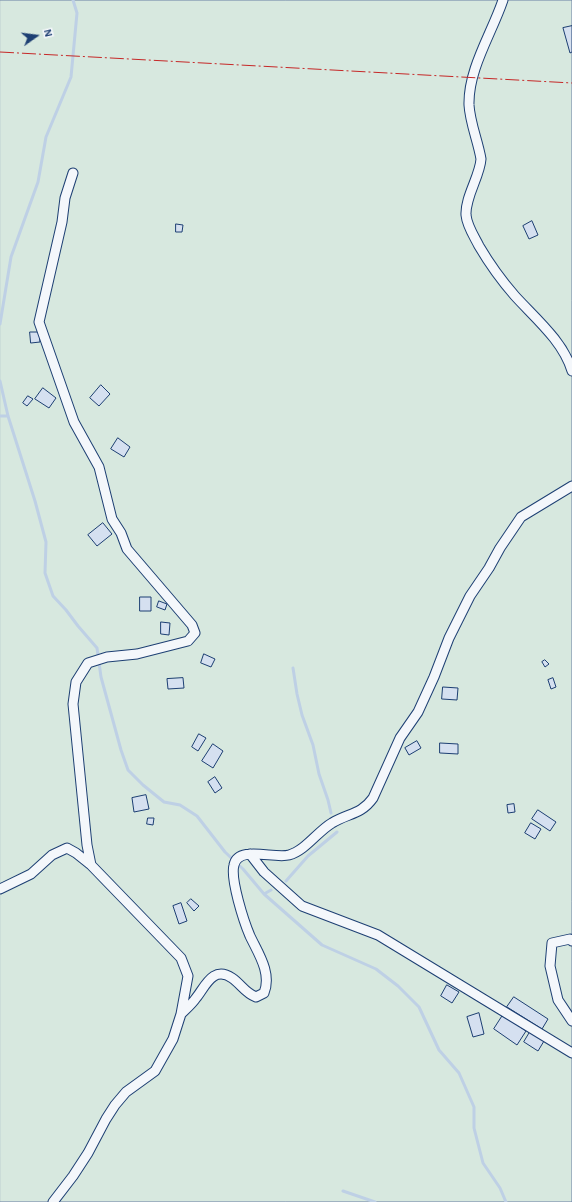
<!DOCTYPE html>
<style>
body{margin:0}
#map{position:relative;width:572px;height:1202px;overflow:hidden;background:#f4f7fb;font-family:"Alegreya Sans",sans-serif}
canvas{display:block}
.north{position:absolute;left:16px;top:16px;width:40px;height:40px;-webkit-text-stroke:3px #f4f7fb;paint-order:stroke;rotate:76deg;font-size:11px;font-weight:700;line-height:16px;text-align:center;color:#1d3f73}
.north::after{content:'';display:block;margin:auto;width:14px;height:18px;background:#1d3f73;clip-path:polygon(50% 0,100% 100%,50% 72%,0 100%)}
</style>
<div id="map">
<canvas width="572" height="1202"></canvas>
<div class="north">N</div>
</div>
<script>
const ctx = document.querySelector('canvas').getContext('2d');
ctx.lineJoin = 'round';
function fillPath(path, color) { ctx.fillStyle = color; ctx.fill(path, 'evenodd'); }
function strokePath(path, color, width, dash) { ctx.strokeStyle = color; ctx.lineWidth = width; ctx.lineCap = dash ? 'butt' : 'round'; ctx.setLineDash(dash || []); ctx.stroke(path); }
const green = new Path2D(`
 M0 0H572V1202H0Z`);
fillPath(green, '#d7e8df');
strokePath(green, '#687fa3', 1);
strokePath(new Path2D(`
 M0 324 11 257 38 182 46 137 71 77 77 13 73 0
 M0 381 8 416 35 501 46 542 45 573 53 596 66 610 78 626 97 648 101 677 121 750 128 770 143 785 164 802 180 805 197 816 225 852 243 869 264 894 322 945 376 969 398 986 419 1007 439 1050 459 1073 474 1107V1128L483 1163 500 1188 506 1202
 M0 416H8
 M293 668 297 694 302 715 313 745 319 774 328 800 331 813
 M286 881 308 856 337 832
 M264 894 271 890
 M343 1191 375 1202`), '#bed0e5', 3);
const building = new Path2D(`
 M572 26V52L570 53 563 28Z
 M532 221 538 235 529 239 523 226Z
 M176 224 183 225 182 232H176Z
 M30 332H39L40 342 31 343Z
 M101 385 110 394 99 406 90 398Z
 M43 388 56 398 49 408 35 399Z
 M28 396 33 399 27 406 23 403Z
 M118 438 130 447 124 457 111 449Z
 M103 523 112 534 97 546 88 535Z
 M140 597H151V611H140Z
 M159 601 167 604 165 610 157 607Z
 M161 622 170 623 169 635 161 634Z
 M204 654 215 659 211 667 201 663Z
 M545 660 549 664 545 667 542 662Z
 M183 678 184 688 168 689 167 679Z
 M553 678 556 687 551 689 548 680Z
 M443 687 458 688 457 700 442 699Z
 M199 734 206 738 198 751 192 747Z
 M417 741 421 748 409 755 405 748Z
 M440 743 458 744V754L440 753Z
 M213 744 223 751 213 768 202 761Z
 M215 777 222 788 215 793 208 782Z
 M146 795 149 809 134 812 132 798Z
 M514 804 515 812 508 813 507 805Z
 M538 810 556 822 550 831 532 819Z
 M148 818H154L153 825 147 824Z
 M531 823 541 829 535 839 525 833Z
 M191 899 199 906 194 911 187 903Z
 M181 903 187 921 179 924 173 906Z
 M447 985 459 992 452 1003 441 996Z
 M514 997 548 1019 542 1029 507 1007Z
 M479 1013 484 1034 473 1037 467 1017Z
 M503 1015 526 1031 517 1045 494 1029Z
 M530 1032 544 1041 538 1051 524 1042Z`);
fillPath(building, '#d5e0f0');
strokePath(building, '#1d3f73', 1);
const street = new Path2D(`
 M503 0C492 33 468 69 469 105 470 123 478 141 481 159 480 176 465 197 466 215 467 226 474 236 479 246 489 263 501 280 515 296 535 318 563 341 572 371
 M73 173 65 198 62 222 39 322 74 422 99 467 112 519 121 533 127 549 192 625 195 633 188 641 137 654 107 657 88 663 76 682 73 704 87 845 91 865
 M250 854 264 872 302 906 378 935 572 1053
 M0 889 31 874 52 855 67 848 76 853 91 865 181 958 188 976 181 1014 173 1039 155 1071 126 1092 115 1105 106 1119 88 1153 73 1176 53 1202
 M572 941 570 939 552 943 550 966 558 1000 572 1021
 M181 1014C186 1009 192 1004 196 998 205 987 213 965 232 978 241 984 245 993 256 997L264 993C272 973 258 953 250 936 244 922 230 879 234 865 238 845 274 859 289 855 305 851 318 831 332 823 348 813 361 815 373 798L400 738 418 712 434 677 449 638 470 596 489 568 500 548 521 517 572 486`);
strokePath(street, '#1d3f73', 11);
strokePath(street, '#f4f7fb', 9);
strokePath(new Path2D(`
 M0 52 572 83`), '#c62828', 1, [14, 3, 2, 3]);
</script>
